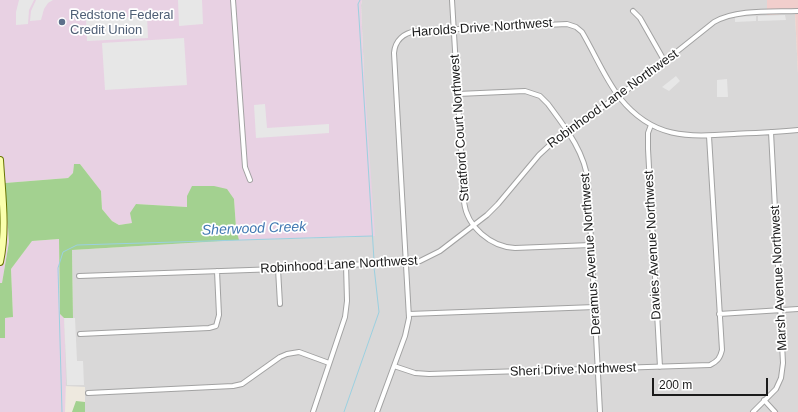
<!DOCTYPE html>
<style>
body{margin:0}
#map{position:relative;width:798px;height:412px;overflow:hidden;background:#eee9df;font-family:Helvetica,sans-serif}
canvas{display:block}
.scale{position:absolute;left:652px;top:378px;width:116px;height:18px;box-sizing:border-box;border:2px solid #1b1b1b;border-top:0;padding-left:5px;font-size:12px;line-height:14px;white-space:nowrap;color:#1b1b1b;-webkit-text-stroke:3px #fff;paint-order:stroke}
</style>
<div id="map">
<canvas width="798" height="412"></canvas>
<div class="scale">200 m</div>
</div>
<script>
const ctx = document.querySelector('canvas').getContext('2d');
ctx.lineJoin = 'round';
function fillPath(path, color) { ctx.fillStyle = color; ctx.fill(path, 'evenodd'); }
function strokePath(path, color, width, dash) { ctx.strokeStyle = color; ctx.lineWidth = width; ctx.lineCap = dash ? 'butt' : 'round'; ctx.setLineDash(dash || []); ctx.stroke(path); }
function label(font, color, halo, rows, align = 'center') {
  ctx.font = font + ' Helvetica,sans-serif'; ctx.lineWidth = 3.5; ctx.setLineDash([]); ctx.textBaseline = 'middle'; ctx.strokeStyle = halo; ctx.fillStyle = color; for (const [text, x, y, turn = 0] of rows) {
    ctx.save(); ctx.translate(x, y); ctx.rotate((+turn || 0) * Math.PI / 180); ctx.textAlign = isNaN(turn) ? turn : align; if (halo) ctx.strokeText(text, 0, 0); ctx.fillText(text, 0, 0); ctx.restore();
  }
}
fillPath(new Path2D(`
 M362 0H767L768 15 795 13 798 74V412H85V387L65 386 64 318H73L72 250 239 240 357 237 364 74 361 5Z`), '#d9d8d8');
fillPath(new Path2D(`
 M767 0H798V74L795 13 767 15Z`), '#f1cecc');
fillPath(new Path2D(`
 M0 0H362L361 5 364 74 375 236 239 240 236 228 234 199 187 196V207L136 204 132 223 119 225 112 221 102 209 101 191 80 164H74L73 173 68 178 5 183 9 242 2 283H0Z
 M59 239 60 314 64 318 66 380 65 412H0V338L5 337V318L13 317 11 269 32 241Z`), '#e8d1e3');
fillPath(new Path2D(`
 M74 164H80L101 191 102 209 112 221 119 225 132 223 130 213 136 204 187 207V196L192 186H214L227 189 234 199 236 228 239 240 72 250 73 318H64L60 314 59 239 32 241 11 269 13 317 5 318V338H0V283H2L9 242 5 183 68 178 73 173Z
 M76 401 85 402V412H72Z`), '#a3d190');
fillPath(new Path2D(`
 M19 0H34L29 10 28 24 16 25V12Z
 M36 0H53L48 3 44 9 41 20 30 21 31 11Z
 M178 0H202L203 24 179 26Z
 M785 15 786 20 758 21V16Z
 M147 16 148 38 87 41 86 20Z
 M756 16V21L735 22V17Z
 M184 38 187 85 105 90 102 43Z
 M676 76 680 81 669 91 662 87Z
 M727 79 728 97H717V80Z
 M265 104 267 128 329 124V133L256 138 254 105Z
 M64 318H75L77 361H83L84 385H67Z`), '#e7e7e7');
strokePath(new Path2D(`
 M360 0 358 4 359 18 374 260
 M62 412 58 268 63 252 77 245 372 236
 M344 412 379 312 374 267`), '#9bd0e0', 1);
const street = new Path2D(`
 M233 0 245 167 250 180
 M452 0 464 202C467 227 491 247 515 248L591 245
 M633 11 640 18 665 62
 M458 94 525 91 540 96 548 104C565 127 585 152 588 182L600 412
 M651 125 648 133V149L660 367
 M278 269 280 304
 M79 276 278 269 420 261 440 251 487 215 498 204 539 155 553 142 645 77 714 22C737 9 772 12 798 11
 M409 314 595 307
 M719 314 798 309
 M80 334 209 328 216 326 219 315 217 271
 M394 366 415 373 429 374 710 365C718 361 720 358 722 350L709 136
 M88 393 233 386 242 384 280 357 287 354 299 352 329 363
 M764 400 775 412
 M313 412 345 317 347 301 346 265
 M377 412 405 336 409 318 394 53C395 40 404 33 416 31L567 24 576 27 582 32C595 54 605 79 620 98 653 139 687 137 734 134 755 133 777 132 798 130
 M753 412 776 389 781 378 783 363 771 132`);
const secondary = new Path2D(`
 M0 160C2 194 7 229 0 262`);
strokePath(street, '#a2a2a2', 6);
strokePath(secondary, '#677400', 8);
strokePath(street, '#fff', 4);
strokePath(secondary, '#faffad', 6);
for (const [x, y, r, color] of [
 [62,22,4,"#5c6f8a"]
]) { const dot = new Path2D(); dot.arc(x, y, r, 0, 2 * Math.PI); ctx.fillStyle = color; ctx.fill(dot); strokePath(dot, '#fff', 1.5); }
label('13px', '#4e5e75', '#fff', [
 ["Redstone Federal",70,15],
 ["Credit Union",70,30]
], 'left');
label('13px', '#1b1b1b', '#fff', [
 ["Harolds Drive Northwest",482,28,-4],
 ["Robinhood Lane Northwest",613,99,-36],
 ["Stratford Court Northwest",460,128,-94],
 ["Davies Avenue Northwest",653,245,-93],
 ["Deramus Avenue Northwest",591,254,-94],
 ["Robinhood Lane Northwest",339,265,-3],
 ["Marsh Avenue Northwest",779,278,-93],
 ["Sheri Drive Northwest",573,370,-2]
]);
label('italic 14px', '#4178b2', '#fff', [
 ["Sherwood Creek",254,229,-2]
]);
</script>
